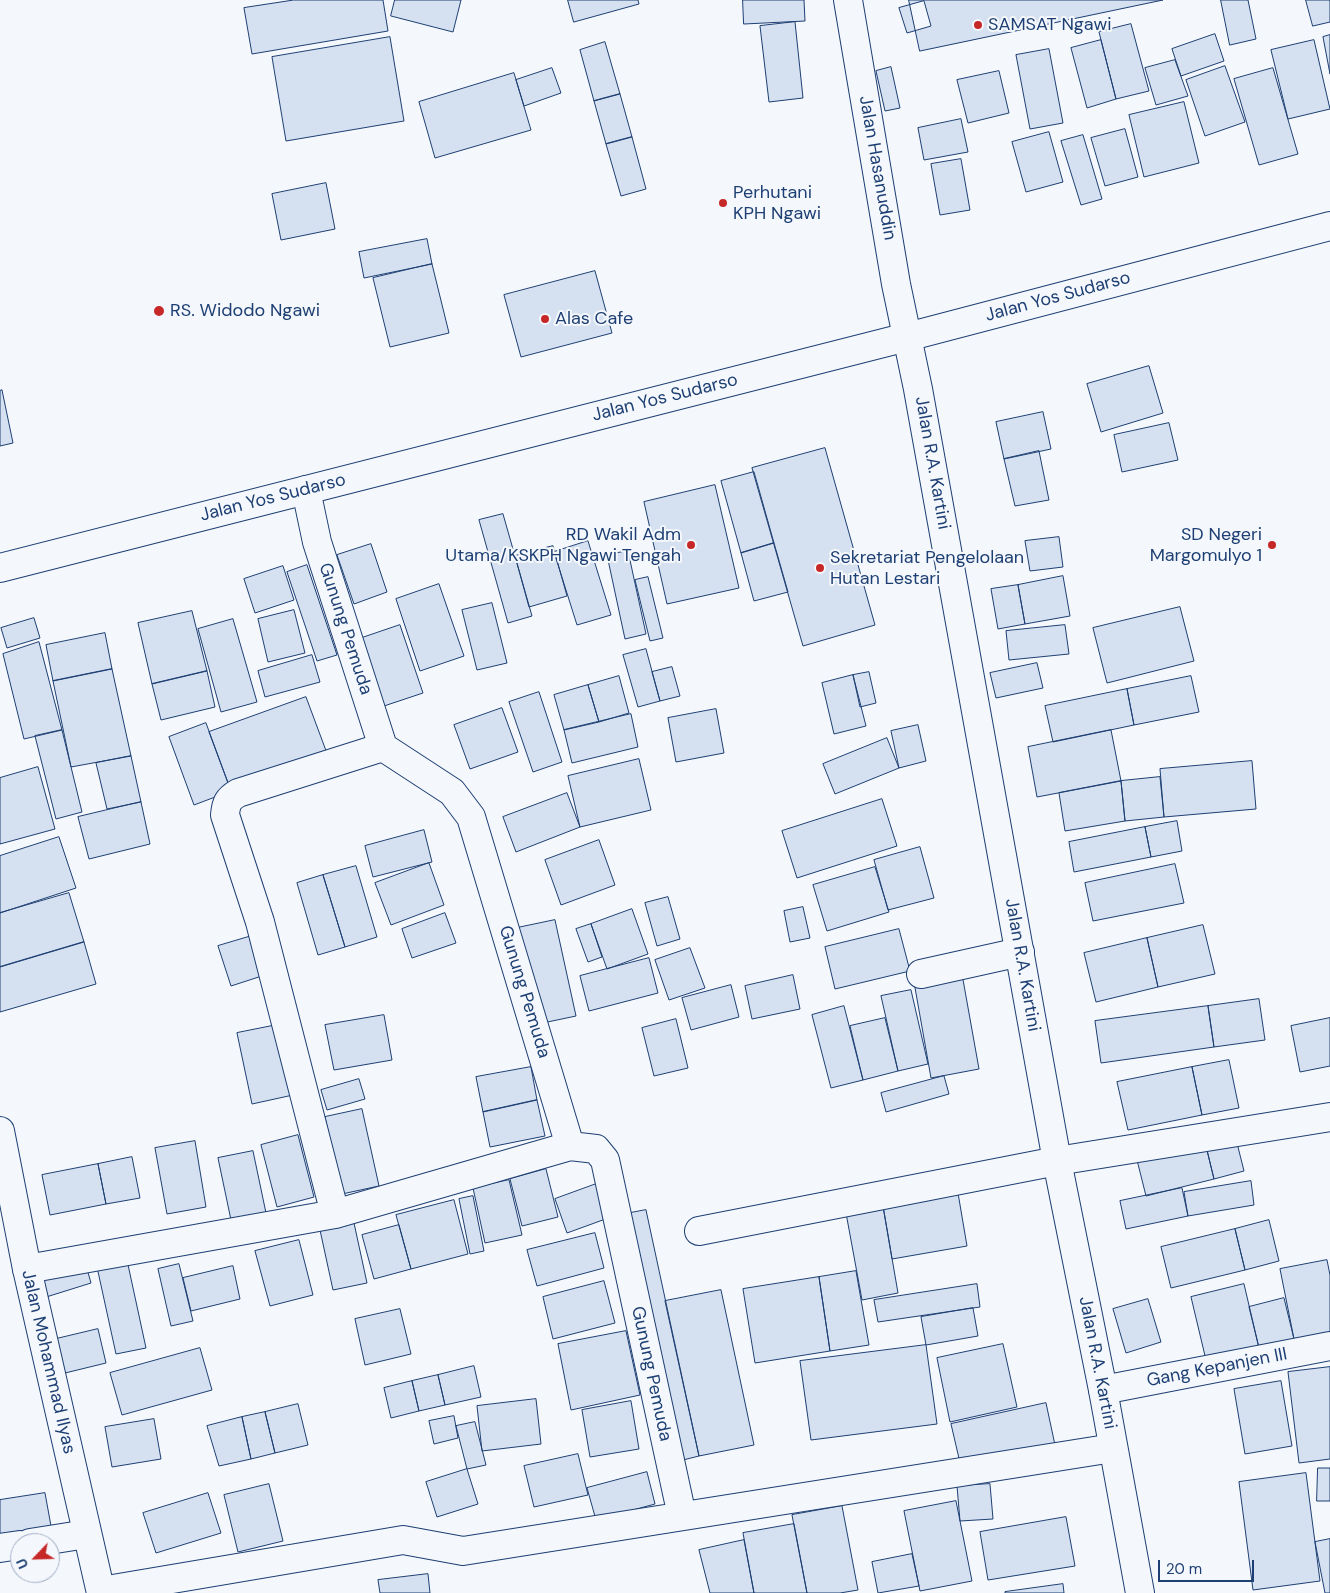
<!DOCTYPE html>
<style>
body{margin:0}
#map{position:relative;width:1330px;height:1593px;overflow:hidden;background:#f4f7fb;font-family:"DM Sans",sans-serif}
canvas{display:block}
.north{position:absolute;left:10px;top:1533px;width:50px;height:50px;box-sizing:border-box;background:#f4f7fb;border:1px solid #9eadc5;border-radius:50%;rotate:246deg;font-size:14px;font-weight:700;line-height:20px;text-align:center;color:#1d3f73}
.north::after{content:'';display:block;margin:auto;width:18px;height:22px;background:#c62828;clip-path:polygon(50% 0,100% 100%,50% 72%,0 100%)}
.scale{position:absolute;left:1158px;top:1560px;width:96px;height:22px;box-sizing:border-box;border:2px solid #1d3f73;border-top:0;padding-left:6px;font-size:15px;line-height:18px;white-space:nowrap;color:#1d3f73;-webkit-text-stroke:4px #f4f7fb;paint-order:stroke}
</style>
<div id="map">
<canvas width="1330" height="1593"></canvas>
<div class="north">U</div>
<div class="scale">20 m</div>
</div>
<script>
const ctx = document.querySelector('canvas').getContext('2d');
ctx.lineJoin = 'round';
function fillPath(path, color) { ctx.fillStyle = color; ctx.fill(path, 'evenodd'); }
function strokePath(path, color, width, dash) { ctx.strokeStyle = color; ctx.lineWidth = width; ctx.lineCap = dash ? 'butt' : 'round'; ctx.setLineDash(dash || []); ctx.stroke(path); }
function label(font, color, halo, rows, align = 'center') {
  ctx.font = font + ' "DM Sans",sans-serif'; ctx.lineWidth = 4; ctx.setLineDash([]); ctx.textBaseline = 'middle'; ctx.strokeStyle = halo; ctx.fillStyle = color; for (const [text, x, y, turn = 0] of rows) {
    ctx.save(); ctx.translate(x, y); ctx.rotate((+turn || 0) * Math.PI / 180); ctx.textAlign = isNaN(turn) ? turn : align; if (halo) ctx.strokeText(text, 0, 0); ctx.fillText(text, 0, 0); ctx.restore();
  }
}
const building = new Path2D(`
 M294 0H383L388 31 252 54 244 8Z
 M395 0H461L453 32 391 16Z
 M568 0H638L639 4 574 22Z
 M743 0H804L805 21 744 24Z
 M909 0H1163L920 51Z
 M1221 0H1248L1256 39 1230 45Z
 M1306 0H1330V22L1313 26Z
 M924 1 931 26 907 33 899 8Z
 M795 22 803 98 769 102 760 26Z
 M1131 24 1149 91 1116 99 1099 32Z
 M1215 34 1224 61 1181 76 1172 49Z
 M1330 35V74L1323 37Z
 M390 37 404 121 286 141 272 57Z
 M1101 40 1116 99 1087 108 1071 48Z
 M1314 40 1330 109 1288 119 1271 50Z
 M605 42 620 94 594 101 580 50Z
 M1049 49 1063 123 1030 129 1016 55Z
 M1175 60 1188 96 1156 105 1145 68Z
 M1225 66 1245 122 1205 136 1186 80Z
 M891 67 900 108 885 111 876 71Z
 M552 68 561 93 524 106 516 80Z
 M1273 68 1298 154 1259 165 1234 79Z
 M999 71 1009 113 968 123 957 80Z
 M514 73 531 130 435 158 419 102Z
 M620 94 632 137 606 144 594 101Z
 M1184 102 1199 163 1144 177 1129 115Z
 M961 119 968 152 924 160 918 128Z
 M1125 129 1138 177 1105 186 1091 138Z
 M1049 132 1063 182 1026 192 1012 142Z
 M1083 135 1102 199 1081 205 1061 141Z
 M632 137 646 189 621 196 606 144Z
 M961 159 970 210 940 215 931 164Z
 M326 183 335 229 281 240 272 194Z
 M427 239 432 264 364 278 359 252Z
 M432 264 449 333 390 347 373 278Z
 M595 271 612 333 521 357 504 295Z
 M1149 366 1163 413 1101 432 1087 384Z
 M2 390 13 443 0 446V391Z
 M1043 412 1051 449 1004 459 996 422Z
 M1169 423 1178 460 1122 472 1114 435Z
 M825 448 875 625 803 646 752 468Z
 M1039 451 1049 500 1015 506 1004 459Z
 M754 472 774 543 741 553 721 481Z
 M715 485 739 588 667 604 644 502Z
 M503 514 532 616 508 623 479 520Z
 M1059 537 1063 567 1030 571 1025 541Z
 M588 541 611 615 577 625 554 552Z
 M774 543 788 592 754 601 741 553Z
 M371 544 387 592 354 604 337 555Z
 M553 546 567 596 529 607 515 556Z
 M628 551 646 634 625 639 607 555Z
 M307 565 337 655 317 661 287 572Z
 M283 566 294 600 255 613 244 579Z
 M1063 576 1070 616 1025 624 1018 585Z
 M648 577 663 638 650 641 635 580Z
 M439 584 464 656 420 671 396 599Z
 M1018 585 1025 624 998 629 991 589Z
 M492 603 507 663 477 670 462 610Z
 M1180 607 1194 661 1107 683 1093 628Z
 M294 610 305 653 268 662 258 619Z
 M192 611 207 671 152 684 138 623Z
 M34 618 40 638 7 648 1 628Z
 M233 619 257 702 221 712 198 629Z
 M400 625 423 693 381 707 359 639Z
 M1065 625 1069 654 1009 660 1006 631Z
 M105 633 112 669 53 681 46 645Z
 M39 642 62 730 24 739 3 654Z
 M646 649 660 701 638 707 623 655Z
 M312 655 320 682 265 697 258 671Z
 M1037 663 1043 688 996 698 990 673Z
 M672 667 680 696 660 701 652 672Z
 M112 669 131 756 71 767 53 681Z
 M207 671 215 707 161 720 152 684Z
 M869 672 876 703 860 707 853 675Z
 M853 675 866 726 834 734 822 683Z
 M619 676 629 713 599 722 588 685Z
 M1191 676 1199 712 1134 725 1127 689Z
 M588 685 599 722 564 730 554 695Z
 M1127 689 1134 725 1053 742 1045 706Z
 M539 692 562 762 533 772 509 702Z
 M306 697 328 756 231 791 209 732Z
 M502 708 518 752 470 769 454 725Z
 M716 709 724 753 676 762 668 718Z
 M631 714 638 747 572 763 564 730Z
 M206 723 231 791 194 805 169 737Z
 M918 725 926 761 899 768 891 731Z
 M62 730 82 812 56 819 35 736Z
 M1111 730 1121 781 1037 797 1028 747Z
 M887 738 899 768 835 794 823 764Z
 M131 756 141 802 107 809 96 763Z
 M639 759 651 810 580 827 568 776Z
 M1252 761 1256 809 1164 817 1160 769Z
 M38 767 55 829 0 844V778Z
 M1160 777 1164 817 1125 821 1121 781Z
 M1121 781 1125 821 1065 831 1059 793Z
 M567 793 580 827 516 852 503 817Z
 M882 799 897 846 797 878 782 831Z
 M141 802 150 844 89 859 78 817Z
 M1177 821 1182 851 1151 857 1145 827Z
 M1145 827 1151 857 1074 872 1069 842Z
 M424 830 432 862 373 877 365 846Z
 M59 837 76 888 0 913V856Z
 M599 840 615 885 561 905 545 860Z
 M920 847 934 898 888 910 874 860Z
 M429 863 444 905 391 925 375 883Z
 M1175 864 1184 903 1093 921 1085 883Z
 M356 866 377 937 345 947 323 875Z
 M875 867 889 912 827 931 813 885Z
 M323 875 345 947 318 955 297 883Z
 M69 893 84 942 0 967V913Z
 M668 897 680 939 657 946 645 903Z
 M803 907 810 938 790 942 784 911Z
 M632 909 648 954 607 969 591 924Z
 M445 913 456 943 412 958 402 929Z
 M555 920 576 1016 538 1024 517 928Z
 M591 924 602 957 588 962 576 929Z
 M1203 925 1215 974 1158 987 1147 938Z
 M899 929 910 971 835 989 825 947Z
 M255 935 268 974 231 986 218 946Z
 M1147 938 1158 987 1096 1002 1084 953Z
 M84 942 96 984 0 1012V967Z
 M690 948 705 988 669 1000 655 960Z
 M649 958 658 993 589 1011 580 976Z
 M962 974 979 1069 931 1078 914 982Z
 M793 975 800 1009 752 1019 745 986Z
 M731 985 739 1017 691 1030 682 998Z
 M911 990 928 1064 898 1071 881 996Z
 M1259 999 1265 1040 1214 1047 1208 1006Z
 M844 1006 863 1080 831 1088 812 1015Z
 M1208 1006 1214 1047 1101 1063 1095 1021Z
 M384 1015 392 1060 334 1070 325 1025Z
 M885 1018 898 1071 863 1080 850 1026Z
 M1330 1018V1066L1300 1072 1291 1026Z
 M676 1019 688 1068 654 1076 642 1028Z
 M277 1025 293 1095 252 1104 237 1033Z
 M1229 1060 1239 1108 1202 1115 1192 1067Z
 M531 1067 537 1100 483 1112 476 1077Z
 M1192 1067 1202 1115 1128 1130 1117 1082Z
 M944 1076 949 1094 886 1112 881 1093Z
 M359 1079 365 1099 327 1110 321 1090Z
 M537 1100 545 1136 490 1147 483 1112Z
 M362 1109 379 1186 342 1194 325 1117Z
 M298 1135 314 1197 277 1207 261 1145Z
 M1235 1135 1244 1171 1214 1179 1205 1142Z
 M195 1141 206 1207 167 1214 155 1148Z
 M1205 1142 1214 1179 1146 1196 1137 1160Z
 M253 1151 266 1213 231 1220 218 1158Z
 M132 1157 140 1198 106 1204 98 1164Z
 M98 1164 106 1204 50 1215 42 1175Z
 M546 1169 558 1217 522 1226 510 1179Z
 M509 1180 522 1235 485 1243 473 1188Z
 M1251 1181 1254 1205 1188 1216 1184 1192Z
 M599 1183 611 1217 567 1233 555 1199Z
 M1182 1188 1188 1216 1126 1229 1120 1201Z
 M958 1193 967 1246 892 1259 883 1206Z
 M473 1196 484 1251 470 1254 459 1199Z
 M454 1200 468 1254 411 1269 396 1215Z
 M883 1206 898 1293 862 1300 846 1213Z
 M646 1210 699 1456 679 1461 625 1214Z
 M1269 1220 1279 1261 1245 1270 1235 1229Z
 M354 1223 367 1283 333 1290 320 1230Z
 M399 1225 411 1269 374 1279 362 1235Z
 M1235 1229 1245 1270 1171 1288 1161 1247Z
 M595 1233 604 1268 537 1286 527 1250Z
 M299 1240 313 1295 270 1306 255 1251Z
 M127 1260 146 1348 116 1354 97 1267Z
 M1327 1260 1330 1275V1333L1294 1339 1280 1269Z
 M85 1262 91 1283 43 1298 37 1276Z
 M179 1264 193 1321 171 1326 158 1269Z
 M233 1266 240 1299 191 1311 183 1278Z
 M856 1271 869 1345 830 1351 819 1277Z
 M819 1277 830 1351 755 1363 743 1289Z
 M604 1281 615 1323 553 1339 543 1297Z
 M977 1284 980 1307 878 1322 874 1300Z
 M1244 1284 1259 1348 1206 1360 1191 1297Z
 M721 1290 754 1445 699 1456 665 1301Z
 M1284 1298 1294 1339 1259 1348 1249 1307Z
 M1148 1299 1161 1342 1126 1353 1113 1309Z
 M973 1308 978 1336 926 1345 921 1317Z
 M400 1309 411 1354 365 1365 355 1319Z
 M98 1329 106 1363 61 1374 52 1340Z
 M626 1331 640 1395 571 1410 558 1344Z
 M1003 1344 1017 1407 950 1422 937 1358Z
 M926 1345 937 1424 811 1440 800 1361Z
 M200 1348 212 1390 122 1415 110 1373Z
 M474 1366 481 1397 445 1405 438 1375Z
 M1330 1367V1459L1299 1463 1288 1372Z
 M438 1375 445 1405 419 1411 412 1381Z
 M412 1381 419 1411 391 1418 384 1388Z
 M1281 1381 1292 1446 1245 1454 1234 1389Z
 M536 1399 541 1444 482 1451 477 1406Z
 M631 1401 639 1449 590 1457 582 1410Z
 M1046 1403 1055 1445 961 1467 951 1424Z
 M298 1404 308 1445 275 1453 265 1412Z
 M265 1412 275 1453 251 1459 242 1417Z
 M454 1416 458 1438 434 1444 429 1421Z
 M242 1417 251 1459 219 1466 207 1426Z
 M154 1419 161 1459 112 1467 105 1427Z
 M475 1422 486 1465 467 1469 456 1426Z
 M578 1454 588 1495 534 1507 524 1466Z
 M1318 1468H1330V1501H1317Z
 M467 1469 478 1504 437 1517 426 1482Z
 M647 1472 655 1504 596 1520 587 1488Z
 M1306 1473 1320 1581 1253 1590 1239 1482Z
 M269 1484 283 1541 238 1552 224 1495Z
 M990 1484 993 1519 960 1521 957 1486Z
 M45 1493 51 1526 0 1534V1500Z
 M208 1493 221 1533 156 1553 143 1513Z
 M956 1501 972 1581 920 1591 904 1511Z
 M842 1506 858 1590 840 1593H807L792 1515Z
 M1066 1517 1075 1566 988 1580 980 1532Z
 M794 1524 807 1593H754L743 1533Z
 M1330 1539V1593H1325L1315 1542Z
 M744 1540 754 1593H710L699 1550Z
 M912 1554 919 1586 878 1593 872 1562Z
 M428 1574 430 1593H380L378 1580Z
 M1063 1584 1064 1593H1005V1592Z`);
fillPath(building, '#d5e0f0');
strokePath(building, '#1d3f73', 1);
const minor = new Path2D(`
 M306 490 317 542 383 747 452 792 471 817 570 1146 596 1149 605 1160 682 1516
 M921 974 1020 952
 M335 1214 260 922 225 815C226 803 228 799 238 793L383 747
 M699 1231 1057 1161 1330 1117
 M27 1269 335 1214 570 1146
 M1103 1390 1330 1346
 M30 1543 87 1534
 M0 1548 20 1545
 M101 1591 403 1540 463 1551 1113 1448`);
const tertiary = new Path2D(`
 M848 0 896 284 918 389 1057 1161 1103 1390 1140 1593
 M0 1131 27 1269 101 1593`);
const secondary = new Path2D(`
 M0 568 907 337 1330 226`);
strokePath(minor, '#1d3f73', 30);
strokePath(tertiary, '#1d3f73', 30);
strokePath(secondary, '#1d3f73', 30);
strokePath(minor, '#f4f7fb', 28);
strokePath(tertiary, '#f4f7fb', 28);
strokePath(secondary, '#f4f7fb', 28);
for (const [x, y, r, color] of [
 [978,25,5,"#c62828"],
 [723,203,5,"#c62828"],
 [159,311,6,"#c62828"],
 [545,319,5,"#c62828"],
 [691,545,5,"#c62828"],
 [1272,545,5,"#c62828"],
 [820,568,5,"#c62828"]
]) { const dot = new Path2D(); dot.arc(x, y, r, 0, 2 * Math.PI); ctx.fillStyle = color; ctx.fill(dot); strokePath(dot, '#f4f7fb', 2); }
label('18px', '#1d3f73', '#f4f7fb', [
 ["SAMSAT Ngawi",988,25],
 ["Perhutani",733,193],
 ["KPH Ngawi",733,214],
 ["RS. Widodo Ngawi",170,311],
 ["Alas Cafe",555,319],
 ["RD Wakil Adm",681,535,"right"],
 ["Utama/KSKPH Ngawi Tengah",681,556,"right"],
 ["SD Negeri",1262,535,"right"],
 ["Margomulyo 1",1262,556,"right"],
 ["Sekretariat Pengelolaan",830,558],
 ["Hutan Lestari",830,579]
], 'left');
label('18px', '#1d3f73', '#f4f7fb', [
 ["Jalan Hasanuddin",877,168,80],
 ["Jalan Yos Sudarso",1058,297,-15],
 ["Jalan Yos Sudarso",665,398,-14],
 ["Jalan R.A. Kartini",932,463,80],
 ["Jalan Yos Sudarso",273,498,-14],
 ["Gunung Pemuda",345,629,72],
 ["Jalan R.A. Kartini",1022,965,80],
 ["Gunung Pemuda",524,992,73],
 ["Jalan Mohammad Ilyas",48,1362,77],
 ["Jalan R.A. Kartini",1097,1363,79],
 ["Gang Kepanjen III",1217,1368,-11],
 ["Gunung Pemuda",651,1374,78]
]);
</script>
